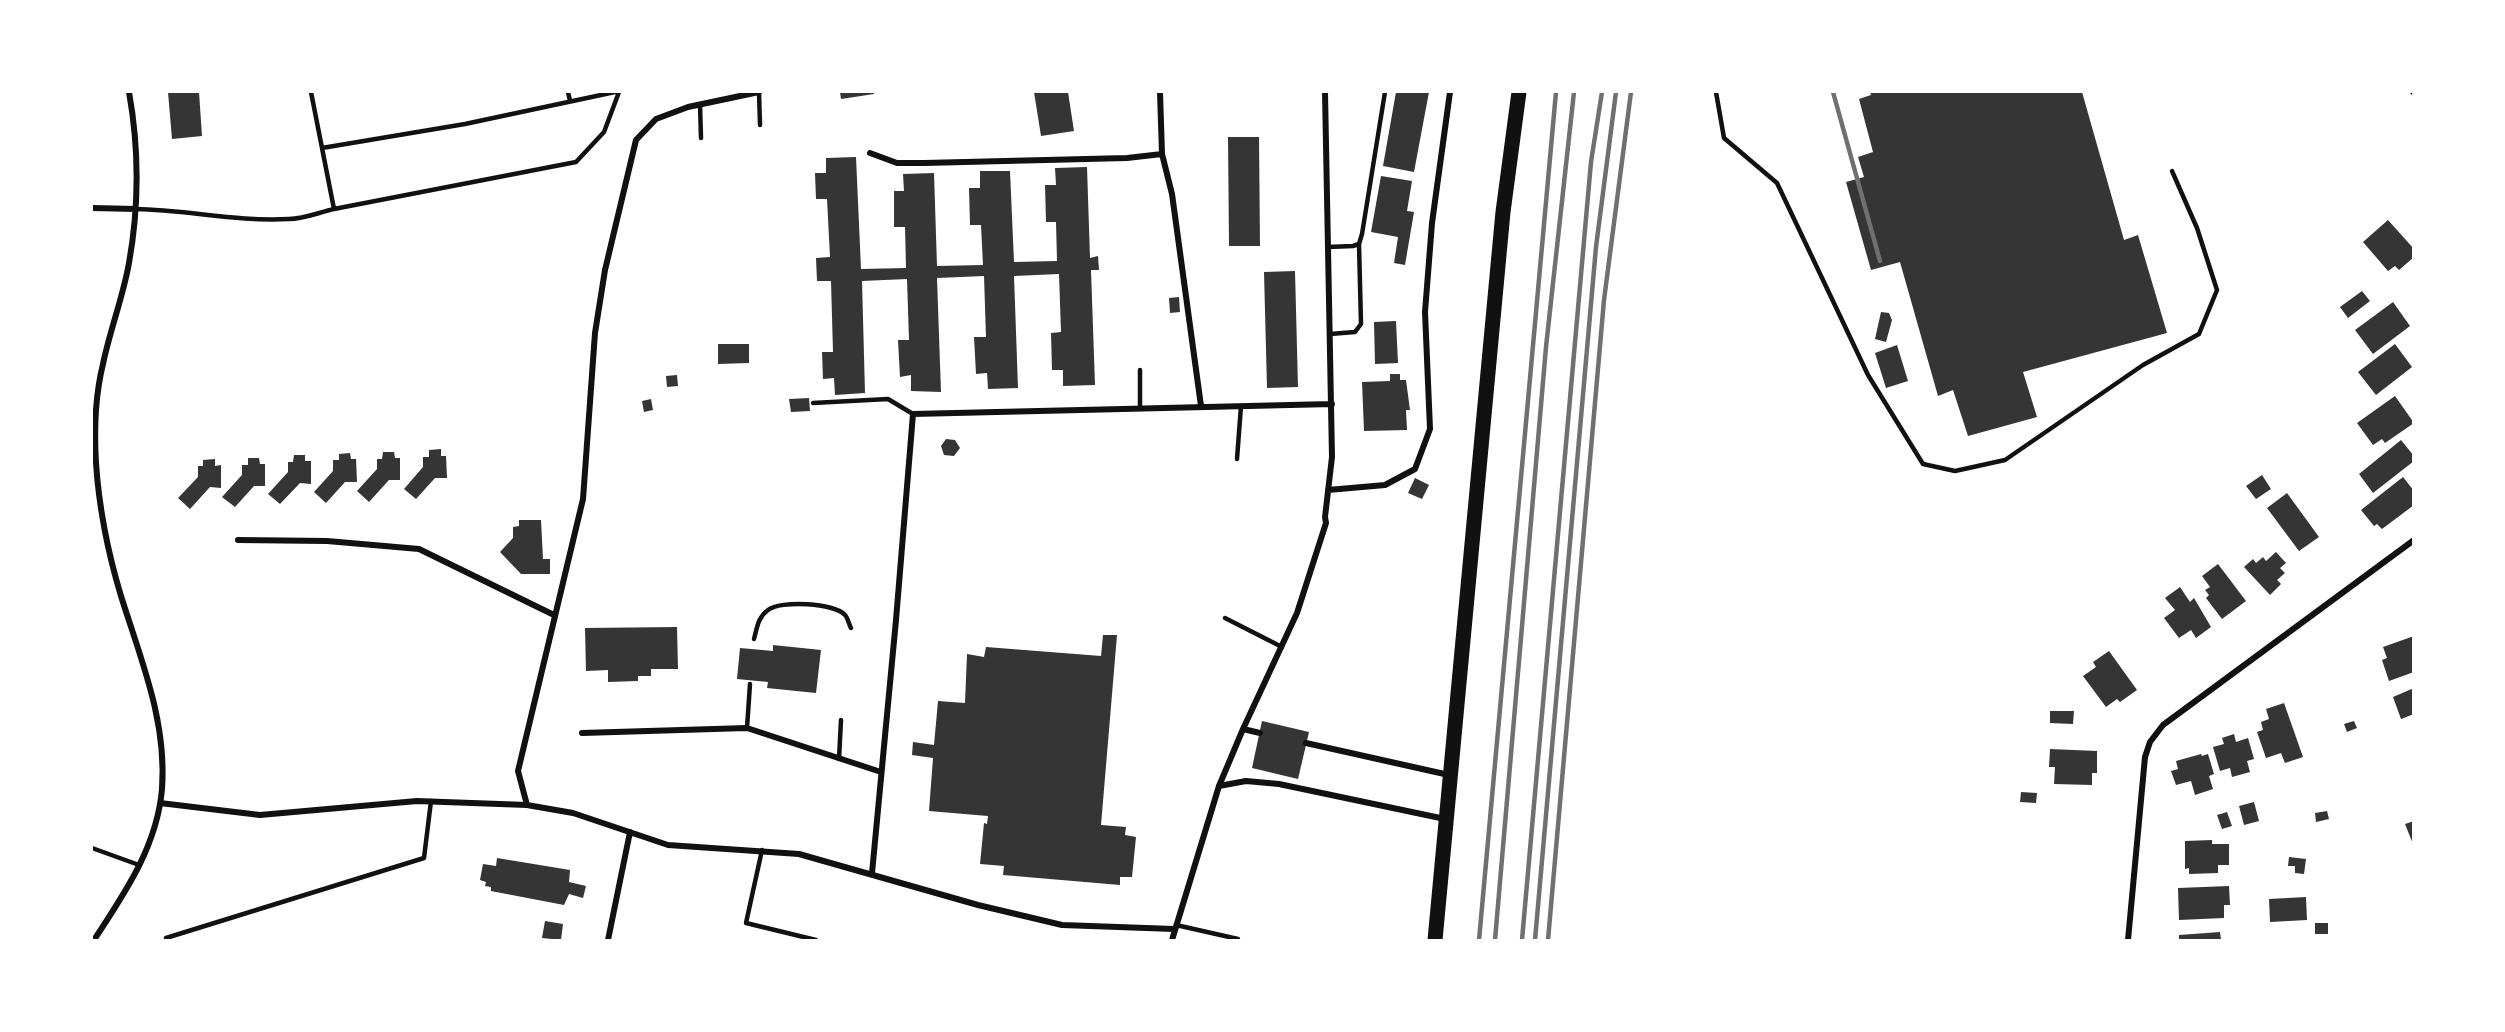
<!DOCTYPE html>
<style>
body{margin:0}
#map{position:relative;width:2505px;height:1032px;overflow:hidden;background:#fff;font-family:"IBM Plex Sans",sans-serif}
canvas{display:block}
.frame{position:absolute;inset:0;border:93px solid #fff;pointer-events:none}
</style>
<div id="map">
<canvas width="2505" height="1032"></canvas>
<div class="frame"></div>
</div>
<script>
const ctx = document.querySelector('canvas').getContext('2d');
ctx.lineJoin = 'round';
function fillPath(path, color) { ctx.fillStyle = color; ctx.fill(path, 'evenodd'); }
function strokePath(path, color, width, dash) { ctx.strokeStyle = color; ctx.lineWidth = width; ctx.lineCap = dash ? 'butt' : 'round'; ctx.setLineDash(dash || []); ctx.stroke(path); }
fillPath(new Path2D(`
 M168 92H199L202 136 172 139Z
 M840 92H874V94L841 99Z
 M1034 92H1068L1074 131 1041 136Z
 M1396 92H1429L1414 172 1383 166Z
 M1870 92H2082L2124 240 2138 235 2167 333 2023 372 2037 417 1968 436 1953 390 1938 396 1900 262 1871 270 1846 182 1864 177 1858 157 1873 152 1859 99 1871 95Z
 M1228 137H1259L1260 246H1229Z
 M856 157 861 269 906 268 905 227H894V191H904L903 174 934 173 937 266 983 265 981 225H970L969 188H980V171H1010L1014 262 1057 261 1056 222H1046L1045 185H1056L1055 168 1087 167 1090 258 1098 256 1099 270H1091L1095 385 1063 386V370H1052L1051 333 1061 332 1059 274 1014 276 1018 388 988 389 987 373 976 374 974 337H986L984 276 937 278 941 392 911 391V375L900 377 898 340H909L907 279 862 281 865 393 835 395 834 378 823 379 822 352H833L831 281H817L816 258 830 257 827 199H816L815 173H826V158Z
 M1381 176 1412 181 1407 211 1414 212 1405 265 1394 263 1398 237 1371 232Z
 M2388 220 2414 249V257L2399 270 2395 266 2388 271 2363 242Z
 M1295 271 1298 387 1267 388 1264 272Z
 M2362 291 2370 301 2348 318 2340 307Z
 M1179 297 1180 312 1170 313 1169 298Z
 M2393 302 2410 326 2373 354 2355 330Z
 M1881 312 1889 313 1892 320 1886 342 1875 339Z
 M1396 321 1398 363 1375 364 1374 322Z
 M718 344H749V363L718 364Z
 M2395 344 2412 367 2376 395 2358 372Z
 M1897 345 1908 381 1886 388 1875 353Z
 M1390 374H1400V380H1406L1410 410H1406L1407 430 1364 431 1362 382 1390 381Z
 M677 375 678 386 667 387 666 376Z
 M2395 396 2414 423 2385 443 2382 439 2373 445 2357 423Z
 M809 398 810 411 791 412 789 399Z
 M651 399 653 410 644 412 642 401Z
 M946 439 955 440 960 448 954 456 944 455 941 446Z
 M2401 440 2414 456V461L2373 493 2359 474Z
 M441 449V456H446L447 478H435L416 499 404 489 423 467V457H429V450Z
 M383 452H394L395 458H400V480H389L369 502 357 491 377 469V459H382Z
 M350 453 351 459H356L357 482H345L326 503 314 492 333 471V460H339V454Z
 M294 455H305V461H311V484L300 483 280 504 268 494 288 472V462H293Z
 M248 458H259L260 464H265V486H254L235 507 222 497 242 475V465H248Z
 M215 459V466L221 465V488L210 487 190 509 178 498 198 477V466H203V460Z
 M2262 475 2271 489 2256 499 2246 486Z
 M2403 477 2414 491V505L2382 529 2377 524 2374 526 2361 510Z
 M1415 478 1429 485 1422 499 1408 493Z
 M2287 493 2319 537 2299 551 2267 508Z
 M519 520H541L543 559H550V574H521L500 552 513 538V527L519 526Z
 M2276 552 2286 563 2280 568 2285 573 2277 580 2281 584 2270 595 2244 567 2253 559 2256 563 2263 557 2266 561Z
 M2218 564 2246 601 2222 619 2206 598 2209 595 2205 590 2210 587 2202 576Z
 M2180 587 2190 602 2194 598 2211 627 2196 638 2191 630 2179 638 2164 618 2175 610 2165 598Z
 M677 627 678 669H651V676H638V681L608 682V670L586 671 585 628Z
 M1103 635H1117L1101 825 1126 827 1125 835 1136 837 1132 877H1120V885L1003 875 1004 866 980 864 984 823 987 824 988 816 929 811 933 758 912 755 913 742 934 745 938 701 965 703 967 654 984 657 986 647 1101 656Z
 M2414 636V672L2389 681 2382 660 2387 658 2383 647Z
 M773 645 821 650 816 693 767 688 768 682 737 679 740 648 773 651Z
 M2109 651 2137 690 2120 702 2117 699 2106 707 2083 676 2096 667 2093 662Z
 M2414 688V714L2401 719 2393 697Z
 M2284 703 2303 757 2285 763 2281 753 2266 758 2257 732 2263 730 2261 722 2269 719 2266 709Z
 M2050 711H2074L2073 724 2050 723Z
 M1262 721 1309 732 1298 779 1252 768Z
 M2354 721 2357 728 2347 732 2344 724Z
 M2234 734 2236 742 2248 738 2254 759 2247 761 2250 772 2232 777 2230 768 2220 771 2213 747 2224 744 2222 738Z
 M2050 749 2097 751V773H2092V785L2054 784 2055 767H2049Z
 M2201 754 2202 756 2208 754 2214 774 2209 776 2213 789 2195 795 2191 781 2176 785 2171 771 2178 769 2176 761Z
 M2021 792 2037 793 2036 803 2020 802Z
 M2254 802 2259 821 2244 825 2239 806Z
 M2327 811 2329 819 2316 822 2315 813Z
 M2227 812 2232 826 2222 829 2217 815Z
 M2414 821V844H2413L2405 824Z
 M2212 840V844H2229V865H2218V873L2189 874V868L2185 869V841Z
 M2289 857 2306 859 2304 874 2295 873V866H2288Z
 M497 858 570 870 569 882 586 886 583 898 569 894 564 905 491 891V887L485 886 486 882 480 880 483 864 496 866Z
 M2229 886 2230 905H2224V918L2179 920 2178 888Z
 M2306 897 2307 920 2270 922 2269 899Z
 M545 921 563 924 561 940 542 938Z
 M2315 923H2328V934H2315Z
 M2220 932 2221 940H2179V935Z`), '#353535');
strokePath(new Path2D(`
 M568 92 570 101
 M759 92 760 125
 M1716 92 1724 138 1777 183 1868 375 1923 464 1955 471 2005 460 2143 365 2199 334 2217 290 2197 228 2172 171
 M700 105 701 138
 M322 148 465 124 615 92
 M136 209C188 210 237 222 289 219 304 219 320 212 334 209L311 92
 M334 209 576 162 604 132 619 92
 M1328 247 1353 246 1359 244 1362 234 1385 92
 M1330 334 1355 332 1361 324 1359 244
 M1140 370V408
 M813 403 888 399 913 414
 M1237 459 1241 406
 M1225 618 1282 647
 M754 639C757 628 758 617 768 610 780 600 835 603 845 615 848 618 849 625 851 628
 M747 728 750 684
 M839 759 841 720
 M92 848 139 865
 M762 850 746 923 816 940
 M1176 925 1238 939
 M166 938 424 858 431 801`), '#111', 4.5);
strokePath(new Path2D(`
 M1160 92 1162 154 1172 194 1201 406
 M2413 92H2414
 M870 153 897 163H924L1127 158 1162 154
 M92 208 136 209
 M1328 490 1385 485 1415 469 1430 429 1425 312 1432 223 1450 92
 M238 540 327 541 419 549 554 615
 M1243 729 1260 733
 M582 733 747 728 881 772
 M1306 743 1449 775
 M1219 786 1246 781 1279 784 1445 819
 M160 803 260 815 417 801 527 805 573 813 668 845 799 854 978 905 1062 925 1174 929
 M527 805 518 771 583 499 595 333 605 270 636 140 656 119 688 107 759 92
 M872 873 896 620 913 414 1332 404
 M94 940C124 894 157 847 162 789 167 721 141 660 121 596 108 553 99 508 96 463 94 430 95 396 103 364 110 330 123 297 129 263 139 207 139 148 129 92
 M608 940 630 832
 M1172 940 1219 786 1243 729 1297 613 1326 523 1325 517 1332 457 1325 92
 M2128 940 2145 757 2150 742 2163 725 2414 540`), '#111', 6);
strokePath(new Path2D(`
 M1435 940 1503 212 1519 92`), '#111', 15);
strokePath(new Path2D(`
 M1833 92 1880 261
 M1479 940 1556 92
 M1495 940 1546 347 1574 92
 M1522 940 1591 162 1602 92
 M1535 940 1596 247 1616 92
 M1548 940 1604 300 1631 92`), '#707070', 4.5);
</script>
